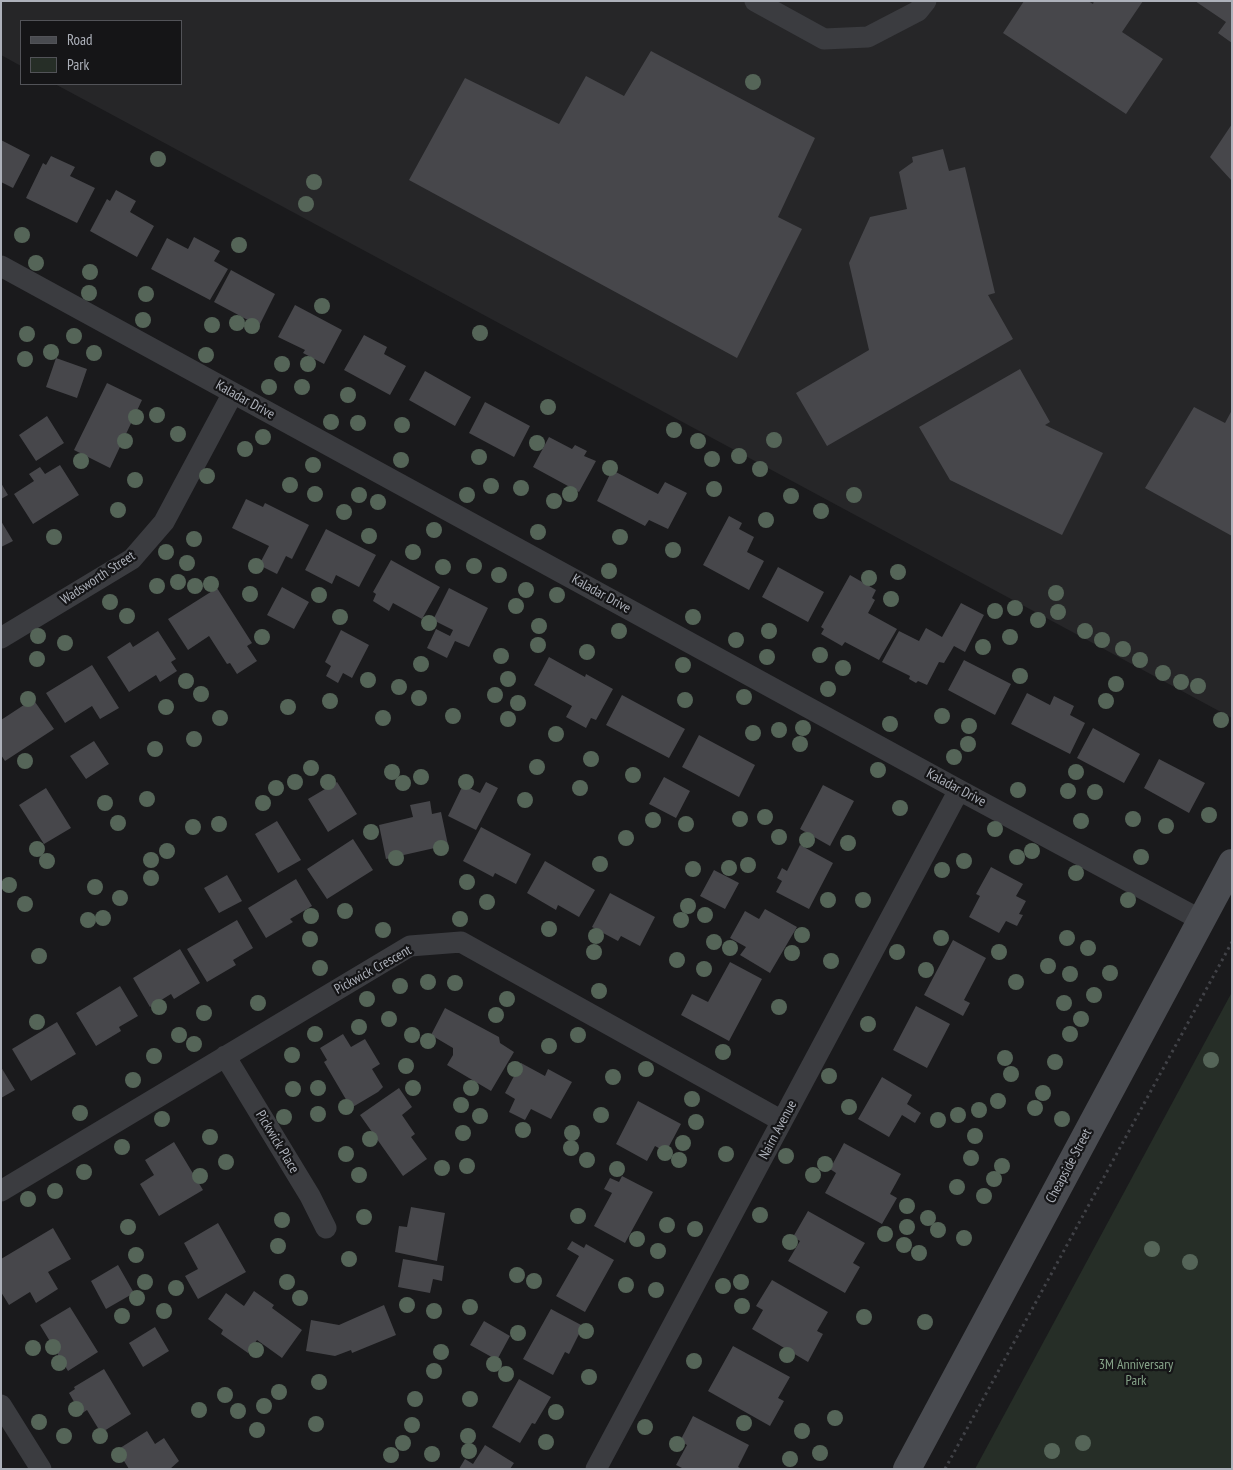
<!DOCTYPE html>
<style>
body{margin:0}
#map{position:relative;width:1233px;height:1470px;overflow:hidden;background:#1a1a1c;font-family:"PT Sans Narrow",sans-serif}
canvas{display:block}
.frame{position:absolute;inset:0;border:2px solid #adb1ba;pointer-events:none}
.legend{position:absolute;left:20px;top:20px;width:162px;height:65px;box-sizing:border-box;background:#151517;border:1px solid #525358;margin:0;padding:6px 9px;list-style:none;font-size:15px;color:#adb1ba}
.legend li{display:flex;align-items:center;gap:10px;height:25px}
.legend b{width:25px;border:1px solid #525358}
</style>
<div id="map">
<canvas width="1233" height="1470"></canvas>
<div class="frame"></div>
<ul class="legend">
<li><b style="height:6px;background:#494b50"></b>Road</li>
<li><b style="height:14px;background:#262e27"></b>Park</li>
</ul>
</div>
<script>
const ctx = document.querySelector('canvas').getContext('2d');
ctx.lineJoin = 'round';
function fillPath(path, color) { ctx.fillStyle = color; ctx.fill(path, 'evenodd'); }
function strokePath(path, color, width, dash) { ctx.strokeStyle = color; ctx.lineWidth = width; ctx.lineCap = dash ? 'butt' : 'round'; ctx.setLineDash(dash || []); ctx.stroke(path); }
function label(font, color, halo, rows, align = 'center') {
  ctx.font = font + ' "PT Sans Narrow",sans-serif'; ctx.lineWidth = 4.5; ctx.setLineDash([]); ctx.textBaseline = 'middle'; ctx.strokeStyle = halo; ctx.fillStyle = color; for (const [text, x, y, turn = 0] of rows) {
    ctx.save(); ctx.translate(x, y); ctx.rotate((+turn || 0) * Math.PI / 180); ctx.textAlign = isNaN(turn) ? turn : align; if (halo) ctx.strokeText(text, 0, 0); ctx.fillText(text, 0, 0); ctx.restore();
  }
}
fillPath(new Path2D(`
 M1 1H1232V718L55 84H181V21H21V66L1 55Z`), '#262628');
fillPath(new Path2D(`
 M1232 992V1469H975Z`), '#262e27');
fillPath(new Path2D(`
 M1024 1H1088L1093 4 1094 1H1143L1122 32 1163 59 1126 114 1003 33Z
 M1195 1H1232V43L1218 33 1226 22Z
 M651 51 815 138 778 217 802 229 737 358 409 180 465 78 559 124 586 76 624 96Z
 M1232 124V181L1210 157Z
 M1 140 30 155 13 188 1 182Z
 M943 149 949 171 965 167 995 293 988 295 1013 339 827 446 796 393 869 350 849 263 870 217 907 209 899 172 913 162 912 157Z
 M51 156 75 167 70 176 95 188 77 223 26 198 43 163 46 165Z
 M116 190 136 201 130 212 154 226 137 257 90 231 107 199 110 201Z
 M194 237 220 251 214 261 228 269 210 300 151 269 167 238 188 249Z
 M231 270 275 294 259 326 214 302Z
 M295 305 342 330 324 364 303 353 305 350 278 337Z
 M364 335 387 347 384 354 406 366 390 395 344 370Z
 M56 358 87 369 77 398 46 387Z
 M1020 369 1050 422 1045 425 1103 453 1062 535 950 480 919 427Z
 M425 371 471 397 455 426 409 400Z
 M107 383 142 400 110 468 74 450Z
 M485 402 530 426 514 457 469 433Z
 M1194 407 1225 423 1232 410V536L1145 488Z
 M47 416 64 443 36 461 19 435Z
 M549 437 572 449 575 445 587 451 584 456 596 461 579 492 533 467Z
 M60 465 79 495 33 524 14 494 34 481 29 474 40 467 45 474Z
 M612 470 658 494 665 482 687 493 668 529 649 520 645 526 597 501Z
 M1 483 8 495 1 499Z
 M246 499 263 507 265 503 309 525 292 559 286 556 277 574 259 565 269 546 232 528Z
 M729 516 742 523 739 529 754 537 747 552 764 561 749 590 703 565Z
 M1 521 13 541 1 547Z
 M326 529 376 555 359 587 336 575 332 584 305 570Z
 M391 560 440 587 422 619 393 603 389 611 373 601 376 594 373 592Z
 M778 567 824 592 808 622 762 597Z
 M850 575 876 590 872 598 875 600 868 613 897 629 879 660 845 642 842 646 821 634 824 629 821 627Z
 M282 587 309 602 294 629 267 615Z
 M217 588 252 643 247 646 257 661 237 674 230 663 227 664 209 636 188 650 168 619Z
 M449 588 488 608 469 647 455 641 447 658 427 648 436 629 450 636 453 630 433 620Z
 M961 603 984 615 965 652 954 646 944 663 939 662 927 685 918 681 916 683 909 679 910 676 882 662 899 631 919 641 926 628 942 637Z
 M341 630 369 645 352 678 343 673 338 683 326 676 331 666 325 662Z
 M158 631 176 659 171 662 177 671 160 682 156 675 129 692 107 657 130 642 133 647Z
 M549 657 585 677 586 674 613 689 596 720 591 718 586 728 566 717 572 706 534 685Z
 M964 660 1011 684 995 715 948 690Z
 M92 665 119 708 100 719 92 706 65 723 46 693Z
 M1027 693 1050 705 1054 696 1074 706 1070 715 1085 723 1070 754 1011 724Z
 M622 695 685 729 669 758 606 725Z
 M33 699 54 729 5 761 1 755V720Z
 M1093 728 1140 754 1124 783 1077 758Z
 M699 735 755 765 739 797 682 767Z
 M94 741 109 764 86 779 70 756Z
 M1159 759 1205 783 1189 813 1144 788Z
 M664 777 690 791 676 818 649 804Z
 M337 782 357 814 328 832 308 799Z
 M486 782 498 788 476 830 448 816 463 785 480 793Z
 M823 785 854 801 830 846 800 829Z
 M46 788 71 828 44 844 19 805Z
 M430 801 432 814 441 812 448 845 386 859 379 825 413 817 410 805Z
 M277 821 301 860 278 873 255 834Z
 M481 827 531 854 516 884 495 873 493 877 463 861Z
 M353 839 373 870 327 899 307 869Z
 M800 845 833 863 809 909 776 892 782 881 777 878 782 868 787 871Z
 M545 861 595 890 579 917 558 905 556 910 527 893Z
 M991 867 1023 884 1016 896 1026 901 1019 914 1023 915 1017 926 1006 921 999 933 969 917 980 896 976 894Z
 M714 870 739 883 725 909 700 896Z
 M227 875 242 901 219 913 204 888Z
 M296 879 312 906 290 919 293 922 266 938 248 908Z
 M610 893 655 917 640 946 621 936 618 941 592 927Z
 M765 909 797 927 770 973 740 955 746 947 730 938 745 911 759 919Z
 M237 920 253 948 233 960 236 965 207 982 187 949Z
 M953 940 986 958 964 1000 970 1003 963 1016 924 995Z
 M180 949 200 983 174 999 171 994 150 1007 133 978Z
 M730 962 762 979 729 1041 681 1015 692 994 708 1002Z
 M120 986 138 1016 119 1027 121 1031 96 1046 76 1013Z
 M916 1006 950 1024 927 1068 893 1050Z
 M445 1008 499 1037 500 1043 514 1052 491 1091 447 1065 453 1055V1048L431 1035Z
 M57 1022 76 1054 31 1081 12 1049Z
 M343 1034 351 1047 365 1039 380 1064 372 1069 383 1087 378 1092 351 1108 324 1062 327 1060 320 1048Z
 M521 1063 545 1076 548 1069 572 1082 551 1119 531 1109 525 1120 509 1112 515 1099 505 1093Z
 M1 1067 15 1090 1 1098Z
 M882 1077 912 1095 907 1104 921 1113 915 1123 902 1115 889 1137 858 1119Z
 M399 1088 412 1107 402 1115 415 1134 411 1137 427 1159 403 1176 360 1115Z
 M638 1101 681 1124 666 1152 655 1146 647 1161 616 1144Z
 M174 1142 203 1190 159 1216 140 1184 154 1175 145 1160Z
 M844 1143 901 1174 890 1194 897 1198 882 1224 825 1193 836 1173 830 1169Z
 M622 1176 653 1192 625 1243 594 1226 612 1193 604 1189 610 1178 619 1182Z
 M411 1207 445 1213 437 1261 395 1252 399 1226 407 1227Z
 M808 1211 865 1243 853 1263 860 1267 845 1293 788 1261 800 1241 793 1237Z
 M218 1223 246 1272 198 1299 185 1276 198 1269 184 1243Z
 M53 1228 71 1259 48 1272 58 1289 36 1303 30 1292 9 1305 1 1292V1259Z
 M572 1241 584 1248 586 1244 614 1260 585 1312 556 1296 579 1256 567 1249Z
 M403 1259 444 1266 442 1281 433 1279 430 1293 398 1287Z
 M118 1265 134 1293 106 1309 91 1281Z
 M772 1280 828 1312 817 1331 823 1334 808 1362 752 1329 763 1310 756 1306Z
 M254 1291 274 1305 272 1308 302 1330 282 1358 257 1340 248 1353 221 1334 223 1330 208 1319 226 1293 244 1306Z
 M384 1305 396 1335 352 1353 351 1350 335 1356 306 1351 311 1320 339 1325Z
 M70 1307 98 1352 68 1371 40 1325Z
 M551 1309 583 1326 569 1354 565 1352 553 1375 523 1359Z
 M484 1321 510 1336 497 1360 470 1345Z
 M155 1327 169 1351 143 1367 129 1343Z
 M733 1346 790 1377 778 1398 784 1401 770 1426 708 1391Z
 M104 1369 131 1414 101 1433 87 1410 81 1414 69 1393 75 1389 74 1387Z
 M519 1379 551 1397 535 1424 532 1423 520 1443 492 1427Z
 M693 1416 749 1445 738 1467 742 1469H684L676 1465 687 1445 680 1441Z
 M147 1431 155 1444 164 1438 179 1461 170 1469H129L117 1450Z
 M485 1445 514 1463 510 1469H459L465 1459 473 1464Z`), '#47474b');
strokePath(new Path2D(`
 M945 1469 1232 942`), '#414247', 3, [2.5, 4]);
strokePath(new Path2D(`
 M755 1 824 39 868 37 918 11 926 1
 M1 266 959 790 1201 920
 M1 638 132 559 164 522 233 393
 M225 1056 310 1196 326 1228
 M1 1191 410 946 461 942 782 1121
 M1 1405 41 1469
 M596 1469 959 790`), '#3b3c40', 21);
strokePath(new Path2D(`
 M907 1469 1232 863`), '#494b50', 28);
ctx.fillStyle = '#556558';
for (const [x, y] of [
 [753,82],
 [158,159],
 [314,182],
 [306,204],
 [22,235],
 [239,245],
 [36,263],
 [90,272],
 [89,293],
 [146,294],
 [322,306],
 [143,320],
 [237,323],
 [212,325],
 [252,326],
 [480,333],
 [27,334],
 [74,336],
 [51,352],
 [94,353],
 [206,355],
 [25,359],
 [282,364],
 [308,364],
 [269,387],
 [302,387],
 [348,395],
 [548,407],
 [157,415],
 [136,417],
 [331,422],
 [358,423],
 [402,425],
 [674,430],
 [178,434],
 [263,437],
 [774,440],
 [125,441],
 [698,441],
 [537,443],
 [245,449],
 [739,456],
 [479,457],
 [712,459],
 [401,460],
 [81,461],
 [313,465],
 [610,468],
 [760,469],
 [207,476],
 [135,480],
 [290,485],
 [491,486],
 [521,488],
 [714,489],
 [315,494],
 [570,494],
 [359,495],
 [467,495],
 [854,495],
 [791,496],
 [554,501],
 [378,502],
 [118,510],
 [821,511],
 [344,512],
 [766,520],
 [434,530],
 [538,532],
 [369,536],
 [54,537],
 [620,537],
 [194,539],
 [673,550],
 [166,552],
 [413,552],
 [187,563],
 [256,566],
 [474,566],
 [443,567],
 [609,571],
 [898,572],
 [499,575],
 [869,578],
 [178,582],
 [211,584],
 [157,586],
 [195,586],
 [526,590],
 [1056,593],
 [250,594],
 [319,595],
 [557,595],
 [891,599],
 [110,602],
 [516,606],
 [1015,608],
 [995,611],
 [1058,612],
 [127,616],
 [340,617],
 [693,617],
 [1038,620],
 [429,623],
 [539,626],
 [619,631],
 [769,631],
 [1085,631],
 [38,636],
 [262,637],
 [1010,637],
 [736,640],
 [1102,640],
 [65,643],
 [538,645],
 [983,647],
 [1123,649],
 [587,652],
 [820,655],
 [501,656],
 [767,657],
 [37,659],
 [1140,660],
 [421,664],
 [683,665],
 [843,668],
 [1163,673],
 [1020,676],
 [508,679],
 [368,680],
 [186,681],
 [1181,682],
 [1116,684],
 [1198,686],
 [399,687],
 [828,689],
 [201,694],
 [495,695],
 [744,697],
 [419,698],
 [28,699],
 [685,700],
 [330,701],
 [1106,701],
 [518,703],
 [166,707],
 [288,707],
 [453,716],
 [942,716],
 [220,718],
 [383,718],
 [508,719],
 [1221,720],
 [890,724],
 [969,726],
 [803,728],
 [779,730],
 [753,733],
 [556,734],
 [194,739],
 [800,744],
 [968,744],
 [155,749],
 [954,757],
 [591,759],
 [25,761],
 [537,767],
 [311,768],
 [878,770],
 [392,772],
 [1076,772],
 [633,775],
 [421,777],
 [295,782],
 [328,782],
 [466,782],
 [403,783],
 [276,788],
 [580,788],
 [1018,790],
 [1068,791],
 [1095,792],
 [147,799],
 [525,800],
 [105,803],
 [263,803],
 [900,808],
 [1209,815],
 [765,817],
 [740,819],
 [1133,819],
 [653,820],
 [1081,821],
 [118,823],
 [219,824],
 [686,824],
 [1166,826],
 [193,827],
 [995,829],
 [371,832],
 [779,837],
 [626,838],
 [807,840],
 [848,843],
 [441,848],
 [37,849],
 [167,851],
 [1032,851],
 [1017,857],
 [1141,857],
 [396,858],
 [151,860],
 [47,861],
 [964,861],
 [600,864],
 [748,865],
 [729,868],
 [693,869],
 [942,870],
 [1076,873],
 [151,878],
 [467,882],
 [9,885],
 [95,887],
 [120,898],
 [828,900],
 [863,900],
 [1128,900],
 [487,902],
 [25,904],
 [688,906],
 [345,911],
 [705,915],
 [311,916],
 [103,918],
 [460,919],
 [88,920],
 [681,920],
 [549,929],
 [383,930],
 [802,935],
 [596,936],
 [941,938],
 [1067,938],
 [310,939],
 [714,942],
 [730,948],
 [1088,948],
 [594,952],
 [897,952],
 [999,952],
 [792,953],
 [39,956],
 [677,960],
 [831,961],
 [1048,966],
 [320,968],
 [704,969],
 [926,970],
 [1110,973],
 [1070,974],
 [428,982],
 [1016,982],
 [455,983],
 [400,986],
 [599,991],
 [1094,995],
 [367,999],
 [507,999],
 [258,1003],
 [1064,1003],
 [159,1007],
 [779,1007],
 [204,1013],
 [496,1015],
 [389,1019],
 [1081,1019],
 [37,1022],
 [868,1024],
 [359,1027],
 [315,1034],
 [1070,1034],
 [179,1035],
 [412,1035],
 [578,1035],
 [428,1041],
 [194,1044],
 [549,1046],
 [723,1052],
 [292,1055],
 [154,1056],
 [1005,1058],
 [1211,1060],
 [1055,1062],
 [406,1066],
 [515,1069],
 [646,1069],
 [1011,1074],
 [829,1076],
 [613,1077],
 [133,1080],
 [318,1088],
 [413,1088],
 [471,1088],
 [293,1089],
 [1043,1093],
 [692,1099],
 [998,1101],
 [461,1105],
 [346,1107],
 [849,1107],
 [1035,1108],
 [979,1110],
 [80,1113],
 [318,1114],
 [601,1115],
 [958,1115],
 [480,1116],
 [284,1117],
 [162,1119],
 [1062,1119],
 [938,1120],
 [696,1122],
 [523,1130],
 [463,1133],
 [572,1133],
 [975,1136],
 [210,1137],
 [370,1139],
 [683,1143],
 [122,1147],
 [571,1148],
 [665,1153],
 [346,1154],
 [726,1154],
 [786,1156],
 [971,1158],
 [587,1160],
 [679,1160],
 [226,1162],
 [825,1164],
 [467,1166],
 [1002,1166],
 [442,1168],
 [617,1169],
 [84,1172],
 [359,1175],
 [813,1175],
 [200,1176],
 [994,1179],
 [957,1187],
 [55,1191],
 [984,1196],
 [28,1199],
 [907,1206],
 [760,1215],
 [578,1216],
 [364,1217],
 [928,1218],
 [282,1220],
 [667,1225],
 [128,1227],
 [907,1227],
 [695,1229],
 [938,1230],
 [885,1234],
 [964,1238],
 [637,1239],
 [790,1242],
 [904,1245],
 [278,1246],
 [1152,1249],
 [658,1251],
 [919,1253],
 [136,1255],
 [349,1259],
 [1190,1262],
 [517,1275],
 [534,1281],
 [145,1282],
 [287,1282],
 [741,1282],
 [626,1285],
 [723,1286],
 [176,1288],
 [656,1290],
 [137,1298],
 [300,1298],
 [407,1305],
 [742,1306],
 [470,1307],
 [164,1311],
 [434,1311],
 [122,1316],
 [864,1317],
 [925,1322],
 [586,1331],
 [518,1333],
 [53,1347],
 [33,1348],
 [256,1350],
 [441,1352],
 [787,1355],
 [694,1361],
 [59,1363],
 [494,1364],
 [434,1371],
 [506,1374],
 [589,1377],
 [319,1382],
 [279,1392],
 [225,1395],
 [415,1399],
 [470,1399],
 [264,1406],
 [76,1409],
 [199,1410],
 [238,1411],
 [556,1412],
 [835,1418],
 [39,1422],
 [744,1423],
 [316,1424],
 [412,1425],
 [645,1427],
 [257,1430],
 [802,1431],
 [64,1436],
 [100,1436],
 [468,1436],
 [546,1442],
 [403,1443],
 [1083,1443],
 [677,1444],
 [469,1451],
 [1052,1451],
 [820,1453],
 [432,1454],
 [119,1455],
 [391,1455],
 [790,1459]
]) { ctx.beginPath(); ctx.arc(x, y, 8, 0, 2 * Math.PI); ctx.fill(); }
label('14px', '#adb1ba', '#151517', [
 ["Kaladar Drive",245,400,29],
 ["Wadsworth Street",98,578,-33],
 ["Kaladar Drive",601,594,29],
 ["Kaladar Drive",956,788,28],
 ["Pickwick Crescent",373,970,-29],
 ["Nairn Avenue",778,1130,-62],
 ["Pickwick Place",277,1142,59],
 ["Cheapside Street",1069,1166,-62]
]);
label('14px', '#86a389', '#151517', [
 ["3M Anniversary",1136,1365],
 ["Park",1136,1381]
]);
</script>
